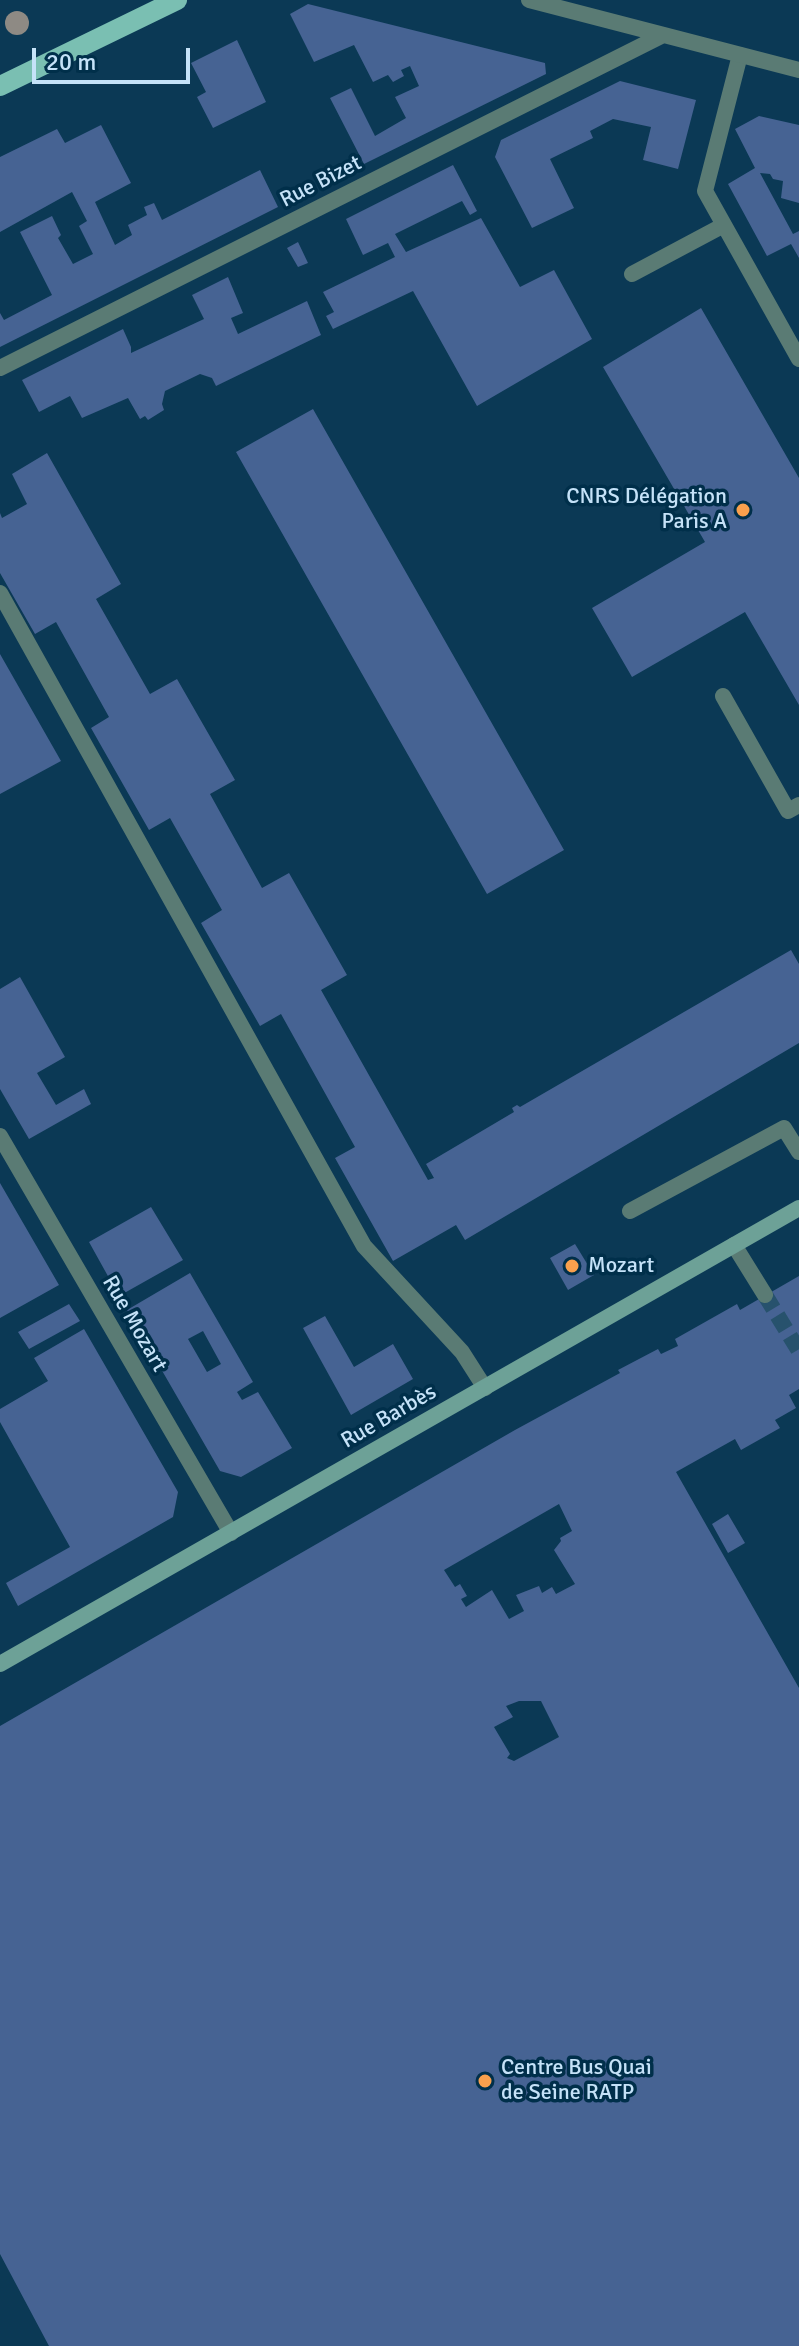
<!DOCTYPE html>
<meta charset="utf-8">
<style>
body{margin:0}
#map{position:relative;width:799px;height:2346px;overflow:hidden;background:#0b3955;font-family:Signika,sans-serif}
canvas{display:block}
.scale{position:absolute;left:32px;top:48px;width:158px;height:36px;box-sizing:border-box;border:4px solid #c5e2f8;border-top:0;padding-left:10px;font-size:24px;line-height:28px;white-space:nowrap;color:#c5e2f8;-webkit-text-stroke:6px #002f4a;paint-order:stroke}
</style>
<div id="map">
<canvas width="799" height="2346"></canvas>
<div class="scale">20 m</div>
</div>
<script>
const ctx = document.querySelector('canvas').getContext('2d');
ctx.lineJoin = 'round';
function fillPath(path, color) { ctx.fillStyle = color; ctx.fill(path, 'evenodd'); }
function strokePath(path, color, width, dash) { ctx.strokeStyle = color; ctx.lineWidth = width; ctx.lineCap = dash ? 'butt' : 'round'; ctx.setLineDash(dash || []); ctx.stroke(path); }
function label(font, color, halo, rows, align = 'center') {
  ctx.font = font + ' Signika,sans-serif'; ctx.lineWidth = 7; ctx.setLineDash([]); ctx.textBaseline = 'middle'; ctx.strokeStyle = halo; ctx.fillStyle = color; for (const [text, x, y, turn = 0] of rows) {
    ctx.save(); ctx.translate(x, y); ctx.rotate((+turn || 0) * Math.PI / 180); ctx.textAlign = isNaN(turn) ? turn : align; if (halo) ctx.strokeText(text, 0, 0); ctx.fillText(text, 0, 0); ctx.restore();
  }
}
fillPath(new Path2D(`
 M308 4 545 63 546 74 364 164 330 98 351 88 375 136 406 118 395 97 419 86 410 66 401 70 404 76 393 82 388 75 373 82 354 45 314 62 290 14Z
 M237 40 266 102 213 128 197 97 206 92 191 63Z
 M620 81 696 100 678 169 643 160 651 127 613 119 590 131 593 138 550 159 574 208 532 228 495 157 501 140Z
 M759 116 799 125V203L781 198 783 181 773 179 770 174 760 173 793 234 799 231V258L791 244 767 256 728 184 755 168 735 129Z
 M101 125 131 183 95 202 115 245 132 235 128 225 147 215 144 207 154 203 162 220 260 170 278 207 0 347V313L4 320 52 295 20 232 52 216 61 235 58 238 73 264 93 254 79 226 87 221 72 192 0 232V157L57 129 65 143Z
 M453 165 477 211 470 215 462 201 395 234 406 252 481 218 520 287 554 270 592 339 477 406 413 291 333 329 326 316 334 312 323 292 395 257 388 243 363 255 346 219Z
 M298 242 308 263 298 267 287 248Z
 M228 277 243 313 231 318 238 334 307 301 321 335 216 386 212 378 200 374 165 391 162 404 164 410 148 420 145 416 140 419 128 398 82 418 70 396 39 412 22 380 123 329 131 347V353L204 319 192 295Z
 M701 308 799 478V705L745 612 632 677 592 608 705 542 603 367Z
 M313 409 564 850 487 894 236 452Z
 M47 453 121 584 96 599 150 694 177 679 235 780 210 794 262 888 289 873 347 975 321 990 428 1180 434 1178 426 1164 514 1112 512 1108 517 1105 520 1107 791 950 799 964V1043L465 1240 456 1225 393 1261 335 1158 355 1147 281 1014 260 1026 201 923 222 910 170 818 149 830 91 728 109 717 56 622 35 634 0 573V513L2 518 27 504 12 474Z
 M0 654 61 761 0 794Z
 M20 977 65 1057 37 1073 56 1105 84 1089 91 1104 29 1139 0 1089V989Z
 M0 1183 59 1285 0 1318Z
 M151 1207 183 1260 119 1296 89 1242Z
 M575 1244 594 1275 568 1290 550 1258Z
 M190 1273 253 1382 237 1392 242 1400 258 1392 292 1448 241 1477 220 1471 127 1310ZM203 1331 221 1364 207 1372 188 1339Z
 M799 1276V1389L789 1395 796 1408 775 1420 780 1428 741 1450 735 1439 676 1472 799 1688V2346H49L0 2254V1726L515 1430 620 1373 618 1370 658 1349 661 1354 678 1346 675 1339 737 1304 740 1310ZM559 1504 572 1531 560 1538 561 1541 554 1550 575 1584 556 1594 552 1587 542 1593 539 1586 516 1595 524 1611 509 1619 492 1590 466 1607 461 1599 467 1596 460 1584 455 1587 444 1570ZM519 1701H541L559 1737 514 1761 507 1758 510 1754 494 1727 513 1717 506 1706Z
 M69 1304 80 1321 29 1349 18 1332Z
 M325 1316 354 1367 393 1344 413 1379 351 1415 303 1328Z
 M84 1329 178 1492 173 1517 18 1606 6 1583 70 1547 0 1422V1409L48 1381 34 1358Z
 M728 1514 745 1543 728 1553 712 1524Z`), '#466393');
strokePath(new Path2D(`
 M765 1295 799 1351`), '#27526d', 16, [16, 8]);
strokePath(new Path2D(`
 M740 55 705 191 799 359
 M632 274 724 225
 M0 593 364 1246 462 1352 485 1388
 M723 696 788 811 799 805
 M630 1211 784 1128 799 1152`), '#5a7b74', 16);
strokePath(new Path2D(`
 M529 0 799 70
 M0 368 661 36
 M0 1136 231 1533
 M734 1245 765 1295`), '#5a7b74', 16);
strokePath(new Path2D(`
 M0 1664 799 1208`), '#6da197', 16);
strokePath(new Path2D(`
 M0 86 177 0`), '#7abfb2', 20);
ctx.fillStyle = '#8e8a84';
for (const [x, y] of [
 [17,23]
]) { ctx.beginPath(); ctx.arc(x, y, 12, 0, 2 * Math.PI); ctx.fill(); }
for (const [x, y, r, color] of [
 [743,510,8,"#f9a04d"],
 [572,1266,8,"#f9a04d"],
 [485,2081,8,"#f9a04d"]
]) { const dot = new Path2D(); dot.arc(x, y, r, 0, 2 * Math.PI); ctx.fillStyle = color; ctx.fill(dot); strokePath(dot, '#002f4a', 3); }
label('22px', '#c5e2f8', '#002f4a', [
 ["Rue Bizet",321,182,-27],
 ["Rue Mozart",134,1324,60],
 ["Rue Barbès",389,1417,-30]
]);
label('22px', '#c5e2f8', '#002f4a', [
 ["CNRS Délégation",727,497,"right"],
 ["Paris A",727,522,"right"],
 ["Mozart",588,1266],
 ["Centre Bus Quai",501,2068],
 ["de Seine RATP",501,2093]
], 'left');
</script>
